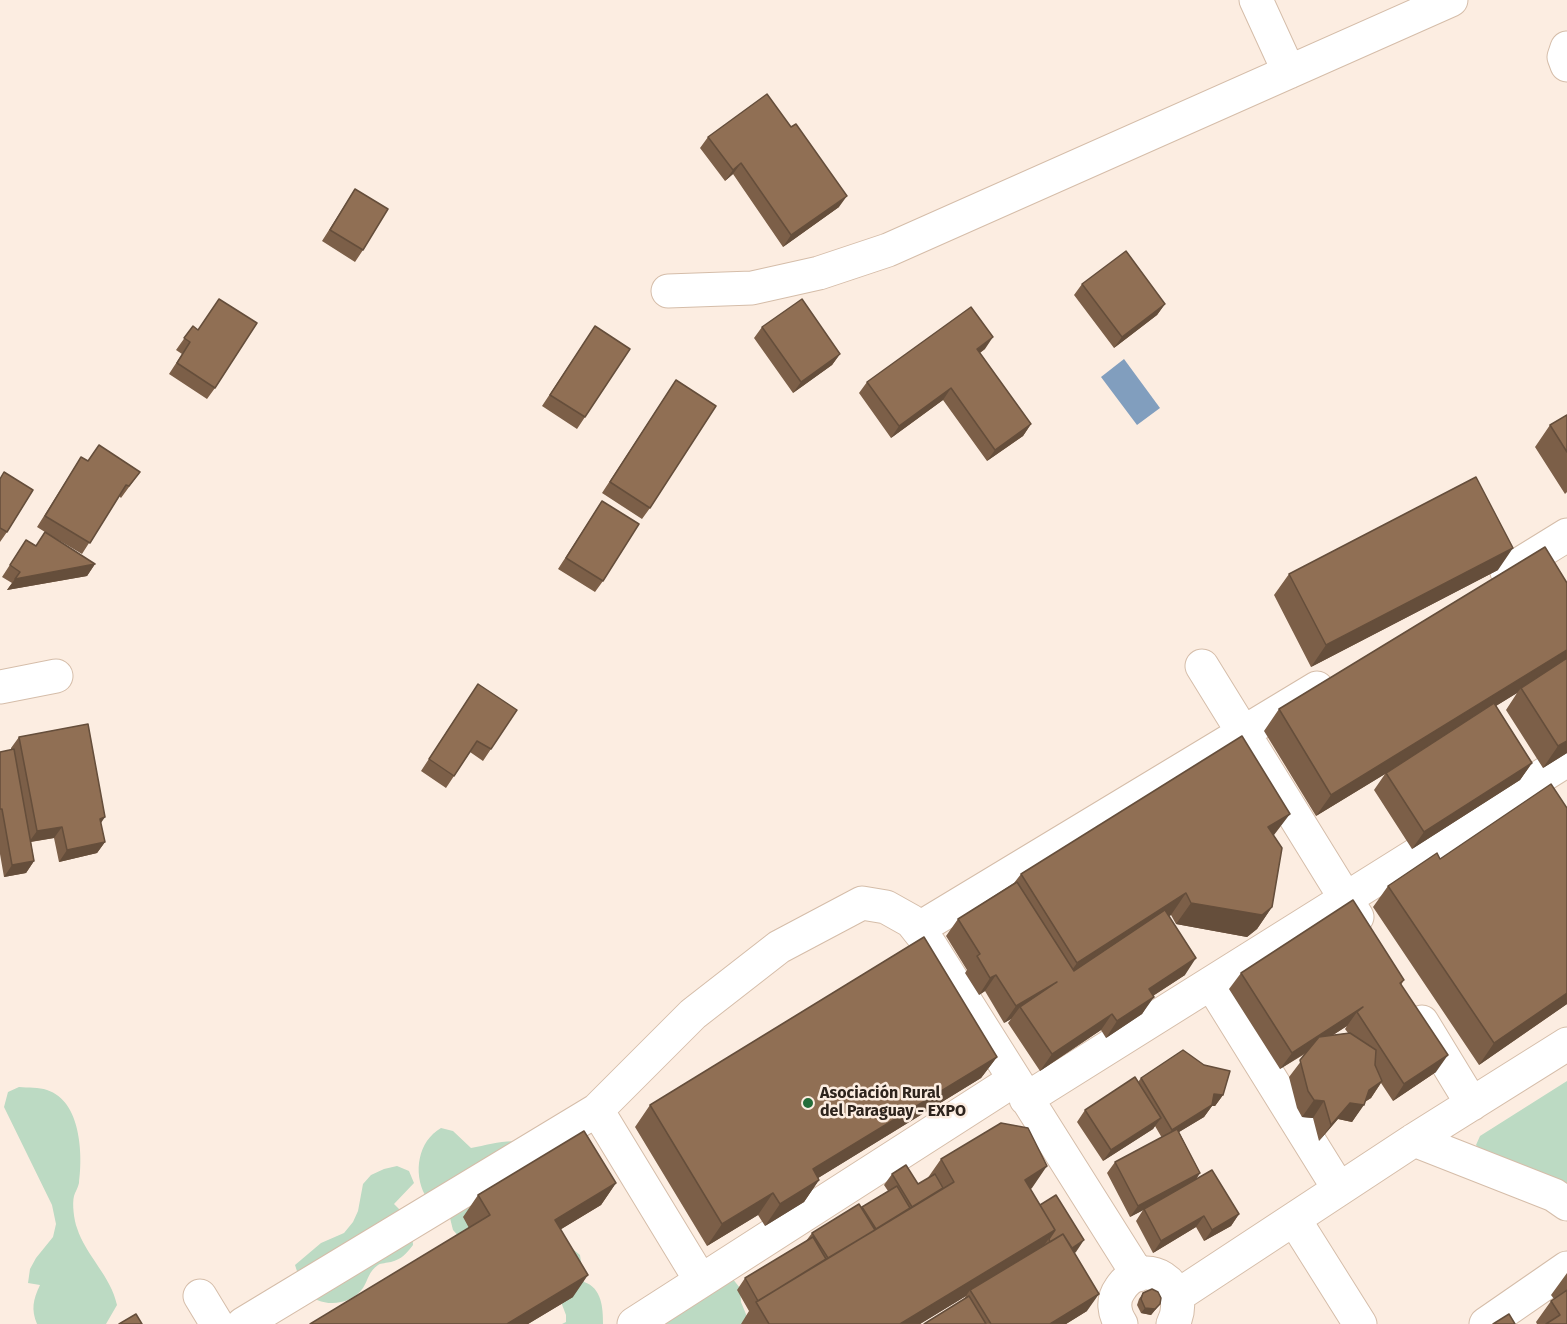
<!DOCTYPE html>
<meta charset="utf-8">
<style>
body{margin:0}
canvas{display:block;background:#fcede1}
</style>
<canvas width="1567" height="1324"></canvas>
<script>
const ctx = document.querySelector('canvas').getContext('2d');
ctx.lineJoin = 'round';
function fillPath(path, color) { ctx.fillStyle = color; ctx.fill(path, 'evenodd'); }
function strokePath(path, color, width, dash) { ctx.strokeStyle = color; ctx.lineWidth = width; ctx.lineCap = dash ? 'butt' : 'round'; ctx.setLineDash(dash || []); ctx.stroke(path); }
function label(font, color, halo, rows, align = 'center') {
  ctx.font = font + ' "Fira Sans",sans-serif'; ctx.lineWidth = 5; ctx.setLineDash([]); ctx.textBaseline = 'middle'; ctx.strokeStyle = halo; ctx.fillStyle = color; for (const [text, x, y, turn = 0] of rows) {
    ctx.save(); ctx.translate(x, y); ctx.rotate((+turn || 0) * Math.PI / 180); ctx.textAlign = isNaN(turn) ? turn : align; if (halo) ctx.strokeText(text, 0, 0); ctx.fillText(text, 0, 0); ctx.restore();
  }
}
fillPath(new Path2D(`
 M1567 1081V1191L1481 1151 1476 1145 1480 1136Z
 M19 1087C28 1088 39 1087 47 1090 81 1101 83 1154 79 1183 78 1188 75 1192 74 1196 72 1204 74 1220 77 1228 86 1256 111 1276 117 1305L106 1324H37C31 1309 33 1300 40 1285L28 1283 30 1269 36 1258 53 1237 56 1224 52 1205 4 1107 8 1092Z
 M441 1128 453 1131 471 1148C488 1145 505 1139 522 1142L491 1227 462 1240 453 1230 450 1218 412 1231 413 1245C406 1254 402 1259 391 1262 387 1263 381 1263 378 1265 369 1271 368 1280 363 1288 350 1306 320 1309 306 1291 301 1285 298 1274 295 1265L321 1243 344 1233 353 1222 358 1211 363 1184 371 1175 384 1169 397 1166 409 1171 414 1183 394 1204 402 1212 425 1195C413 1173 418 1141 441 1128Z
 M569 1246 580 1255 584 1282C602 1288 603 1308 603 1324H562L566 1322V1315L556 1289Z
 M732 1278 740 1288 741 1302 750 1324H666L667 1320Z`), '#bcdac3');
fillPath(new Path2D(`
 M1124 359 1160 408 1137 425 1101 377Z`), '#819ebe');
const minor = new Path2D(`
 M1256 0 1289 72
 M1567 48 1564 57 1567 65
 M668 291 752 288 819 273 888 250 1451 0
 M1507 572 1567 535
 M1202 666 1357 917
 M0 687 56 676
 M918 929 1317 688
 M1211 983 1339 1189
 M1422 1022 1472 1104
 M1026 1099 1567 760
 M597 1110 701 1281
 M1414 1140 1554 1195 1567 1204
 M1294 1219 1360 1324
 M200 1296 217 1324
 M1177 1296 1414 1140 1567 1044
 M243 1324 597 1110 693 1014 779 947 862 903 886 907 911 921 930 945 1138 1275
 M634 1324 1014 1080
 M1121 1324C1114 1313 1112 1300 1120 1289 1143 1253 1193 1284 1173 1324
 M1486 1324 1567 1268`);
strokePath(minor, '#d5bda9', 35);
strokePath(minor, '#fff', 33);
fillPath(new Path2D(`
 M708 137 839 207 783 247 733 174 725 181 700 148Z
 M355 189 363 250 355 262 322 241Z
 M1082 284 1165 304 1157 315 1114 348 1074 295Z
 M193 326 215 388 207 399 169 374 182 354 176 350Z
 M595 326 585 417 577 429 542 406Z
 M762 327 840 354 832 365 793 393 754 338Z
 M985 349 980 353 1031 424 1023 436 987 461 943 400 891 438 859 393 867 382Z
 M676 380 650 508 642 519 602 493Z
 M1567 415V492L1565 494 1535 447 1550 425Z
 M81 457 88 461 140 472 121 498 119 496 82 554 55 538 95 564 87 576 7 590 12 583 2 577 26 540 36 546 45 532 37 527Z
 M0 478 7 532 0 542Z
 M602 501 603 581 595 592 558 569Z
 M1545 547 1567 753 1543 768 1506 710 1517 693 1496 706 1532 763 1520 780 1412 849 1374 790 1385 774 1316 816 1264 731 1279 709Z
 M1498 570 1311 667 1274 595 1289 574Z
 M470 696 491 749 483 761 470 752 446 788 421 771Z
 M19 737 101 824 105 842 97 853 59 862 54 838 31 842 34 861 26 873 4 877 0 854V752L11 750V748Z
 M1274 835V836L1272 907 1257 929 1247 937 1176 924 1171 915 1169 916 1185 975 1153 996 1142 1014 1106 1038 1101 1030 1040 1071 1008 1023 1011 1019 1004 1023 985 991 979 995 965 973 967 970 946 936 958 919 1014 883 1021 874Z
 M1440 859 1567 1004 1479 1065 1373 907 1388 886Z
 M1241 973 1404 980 1401 985 1436 1072 1393 1101 1381 1083 1371 1098 1365 1102 1352 1122 1338 1119 1319 1141 1313 1118 1302 1117 1297 1108 1289 1077 1308 1052 1280 1069 1229 989ZM1347 1026 1345 1029 1348 1033 1333 1035Z
 M997 1057 981 1078 818 1178 819 1180 804 1202 765 1226 758 1215 707 1246 635 1127 650 1105Z
 M1141 1078 1223 1095 1215 1106H1212L1204 1117 1179 1132 1200 1173 1196 1179 1239 1214 1231 1226 1204 1241 1196 1227 1153 1253 1136 1221 1143 1210 1130 1217 1107 1173 1115 1162 1162 1138 1155 1126 1153 1129 1103 1161 1077 1122 1085 1110 1138 1082Z
 M941 1159 1032 1188 1030 1189 1040 1205 1076 1252 1074 1253 1087 1311 1066 1324H924L963 1300 966 1296 920 1324H741L749 1311 737 1290 745 1278 806 1241 812 1233 861 1208 888 1191 884 1185 892 1174 918 1184 927 1179Z
 M616 1183 601 1205 561 1229 573 1297 528 1324H310L469 1228 463 1217 478 1195Z
 M1567 1273V1324H1537L1536 1322 1551 1301 1554 1299 1551 1295Z
 M1143 1293 1160 1304 1151 1315 1141 1313 1137 1305 1139 1299Z`), '#7c5f48');
fillPath(new Path2D(`
 M741 163 733 174 725 181 733 170Z
 M847 196 839 207 783 247 791 235Z
 M1165 304 1157 315 1114 348 1122 337Z
 M993 337 985 349 969 360 977 349Z
 M840 354 832 365 793 393 801 382Z
 M951 388 943 400 891 438 899 426Z
 M1031 424 1023 436 987 461 995 450Z
 M1513 548 1498 570 1311 667 1326 645Z
 M95 564 87 576 7 590 15 579Z
 M1567 650V663L1521 688 1517 693 1386 773 1385 774 1316 816 1331 795Z
 M1567 741V753L1543 768 1558 746Z
 M1532 763 1520 780 1412 849 1424 832Z
 M1290 814 1274 835 1252 849 1268 827Z
 M105 817 97 829 100 819Z
 M62 827 54 838 29 842 37 831Z
 M105 842 97 853 59 862 67 850Z
 M34 861 26 873 4 877 12 865Z
 M1186 893 1171 915 1061 985 1077 963Z
 M1191 903 1272 907 1257 929 1247 937 1176 924Z
 M1196 958 1185 975 1137 1006 1149 989Z
 M996 975 985 991 979 995 990 978Z
 M1057 982 1020 1007 1011 1019 1004 1023 1016 1006Z
 M1567 993V1004L1479 1065 1494 1043Z
 M1154 997 1142 1014 1106 1038 1117 1021Z
 M1363 1007 1357 1012 1347 1026 1280 1069 1292 1053Z
 M1112 1014 1101 1030 1040 1071 1052 1054Z
 M1448 1055 1436 1072 1393 1101 1404 1084Z
 M997 1057 981 1078 797 1191 813 1169Z
 M1382 1081 1371 1098 1361 1104 1364 1105 1352 1122 1338 1119 1319 1141 1331 1125 1350 1103Z
 M1214 1094 1223 1095 1215 1106H1212L1204 1117 1164 1141 1172 1130Z
 M1314 1100 1324 1101 1313 1118 1302 1117Z
 M1161 1118 1153 1129 1103 1161 1111 1150Z
 M1047 1166 1032 1188 1010 1201 1025 1180Z
 M1200 1173 1192 1185 1130 1217 1138 1206Z
 M819 1180 804 1202 765 1226 780 1204Z
 M616 1183 601 1205 540 1242 555 1220Z
 M773 1193 758 1215 707 1246 722 1224Z
 M1239 1214 1231 1226 1204 1241 1212 1230Z
 M1204 1216 1196 1227 1153 1253 1161 1241Z
 M1055 1230 1040 1251 970 1290 966 1296 920 1324H900Z
 M1084 1240 1076 1252 1059 1262 1067 1251Z
 M588 1275 573 1297 528 1324H507Z
 M1099 1294 1087 1311 1066 1324H1050Z
 M1160 1304 1151 1315 1141 1313 1145 1308Z`), '#654e3b');
const building = new Path2D(`
 M767 94 791 127 796 124 847 196 791 235 741 163 733 170 708 137Z
 M355 189 388 209 363 250 330 230Z
 M1126 251 1165 304 1122 337 1082 284Z
 M219 299 257 323 215 388 177 363 190 342 184 338 193 326 198 330Z
 M802 299 840 354 801 382 762 327Z
 M971 307 993 337 977 349 1031 424 995 450 951 388 899 426 867 382Z
 M595 326 630 349 585 417 550 395Z
 M676 380 716 406 650 508 610 482Z
 M1567 415V452L1550 425Z
 M99 445 140 472 129 486 126 485 90 543 45 516 81 457 88 461Z
 M4 472 33 490 7 532 0 528V479Z
 M1476 477 1513 548 1326 645 1289 574Z
 M602 501 639 524 603 581 566 558Z
 M45 532 95 564 15 579 20 572 10 565 26 540 36 546Z
 M1545 547 1567 583V650L1331 795 1279 709Z
 M1567 658V741L1558 746 1521 688Z
 M478 684 517 710 491 749 477 741 454 776 429 759Z
 M1494 703 1532 763 1424 832 1386 773Z
 M88 724 105 817 100 819 105 842 67 850 62 827 37 831 19 737Z
 M1242 736 1290 814 1268 827 1282 848 1272 907 1262 915 1191 903 1186 893 1077 963 1021 874Z
 M14 749 34 861 12 865 2 809H0V752Z
 M1551 784 1567 808V993L1494 1043 1388 886 1437 853 1440 859Z
 M1017 882 1074 971 1165 910 1196 958 1149 989 1154 997 1117 1021 1112 1014 1052 1054 1020 1007 1057 982 1016 1006 996 975 990 978 977 956 980 954 958 919Z
 M1353 900 1404 980 1400 983 1448 1055 1404 1084 1357 1012 1363 1007 1292 1053 1241 973Z
 M924 937 997 1057 813 1169 819 1180 780 1204 773 1193 722 1224 650 1105Z
 M1350 1033 1376 1050 1375 1065 1382 1081 1369 1090 1364 1105 1350 1103 1331 1125 1324 1101 1314 1100 1308 1091 1300 1060 1319 1037Z
 M1183 1050 1204 1065 1230 1071 1223 1095 1214 1094 1212 1105 1172 1130 1141 1078Z
 M1135 1077 1161 1118 1111 1150 1085 1110Z
 M1001 1123 1028 1128 1047 1166 1025 1180 1055 1230 900 1324H769L756 1302 954 1182 941 1159Z
 M1177 1129 1200 1173 1138 1206 1115 1162Z
 M584 1131 616 1183 555 1220 588 1275 507 1324H310L490 1215 478 1195Z
 M906 1165 918 1184 935 1174 943 1188 912 1207 892 1174Z
 M1212 1170 1239 1214 1212 1230 1204 1216 1161 1241 1144 1209Z
 M897 1186 910 1208 876 1229 862 1207Z
 M1056 1195 1084 1240 1072 1248 1063 1234 1050 1242 1049 1239 1055 1230 1040 1205Z
 M859 1204 875 1230 828 1258 812 1233Z
 M1063 1234 1099 1294 1050 1324H991L970 1290Z
 M813 1237 826 1259 758 1301 745 1278Z
 M1152 1289 1158 1292 1161 1298 1160 1304 1155 1309 1145 1308 1141 1299 1143 1293Z
 M1567 1290V1324H1546L1560 1315 1551 1301Z
 M969 1296 986 1324H924Z
 M136 1314 142 1324H119Z
 M1509 1314 1515 1324H1493Z`);
fillPath(building, '#906f54');
strokePath(building, '#654e3b', 1.5);
for (const [x, y, r, color] of [
 [808,1103,6,"#246d3a"]
]) { const dot = new Path2D(); dot.arc(x, y, r, 0, 2 * Math.PI); ctx.fillStyle = color; ctx.fill(dot); strokePath(dot, '#fcede1', 2); }
label('bold 16px', '#2e241d', '#fcede1', [
 ["Asociación Rural",820,1094],
 ["del Paraguay - EXPO",820,1112]
], 'left');
</script>
